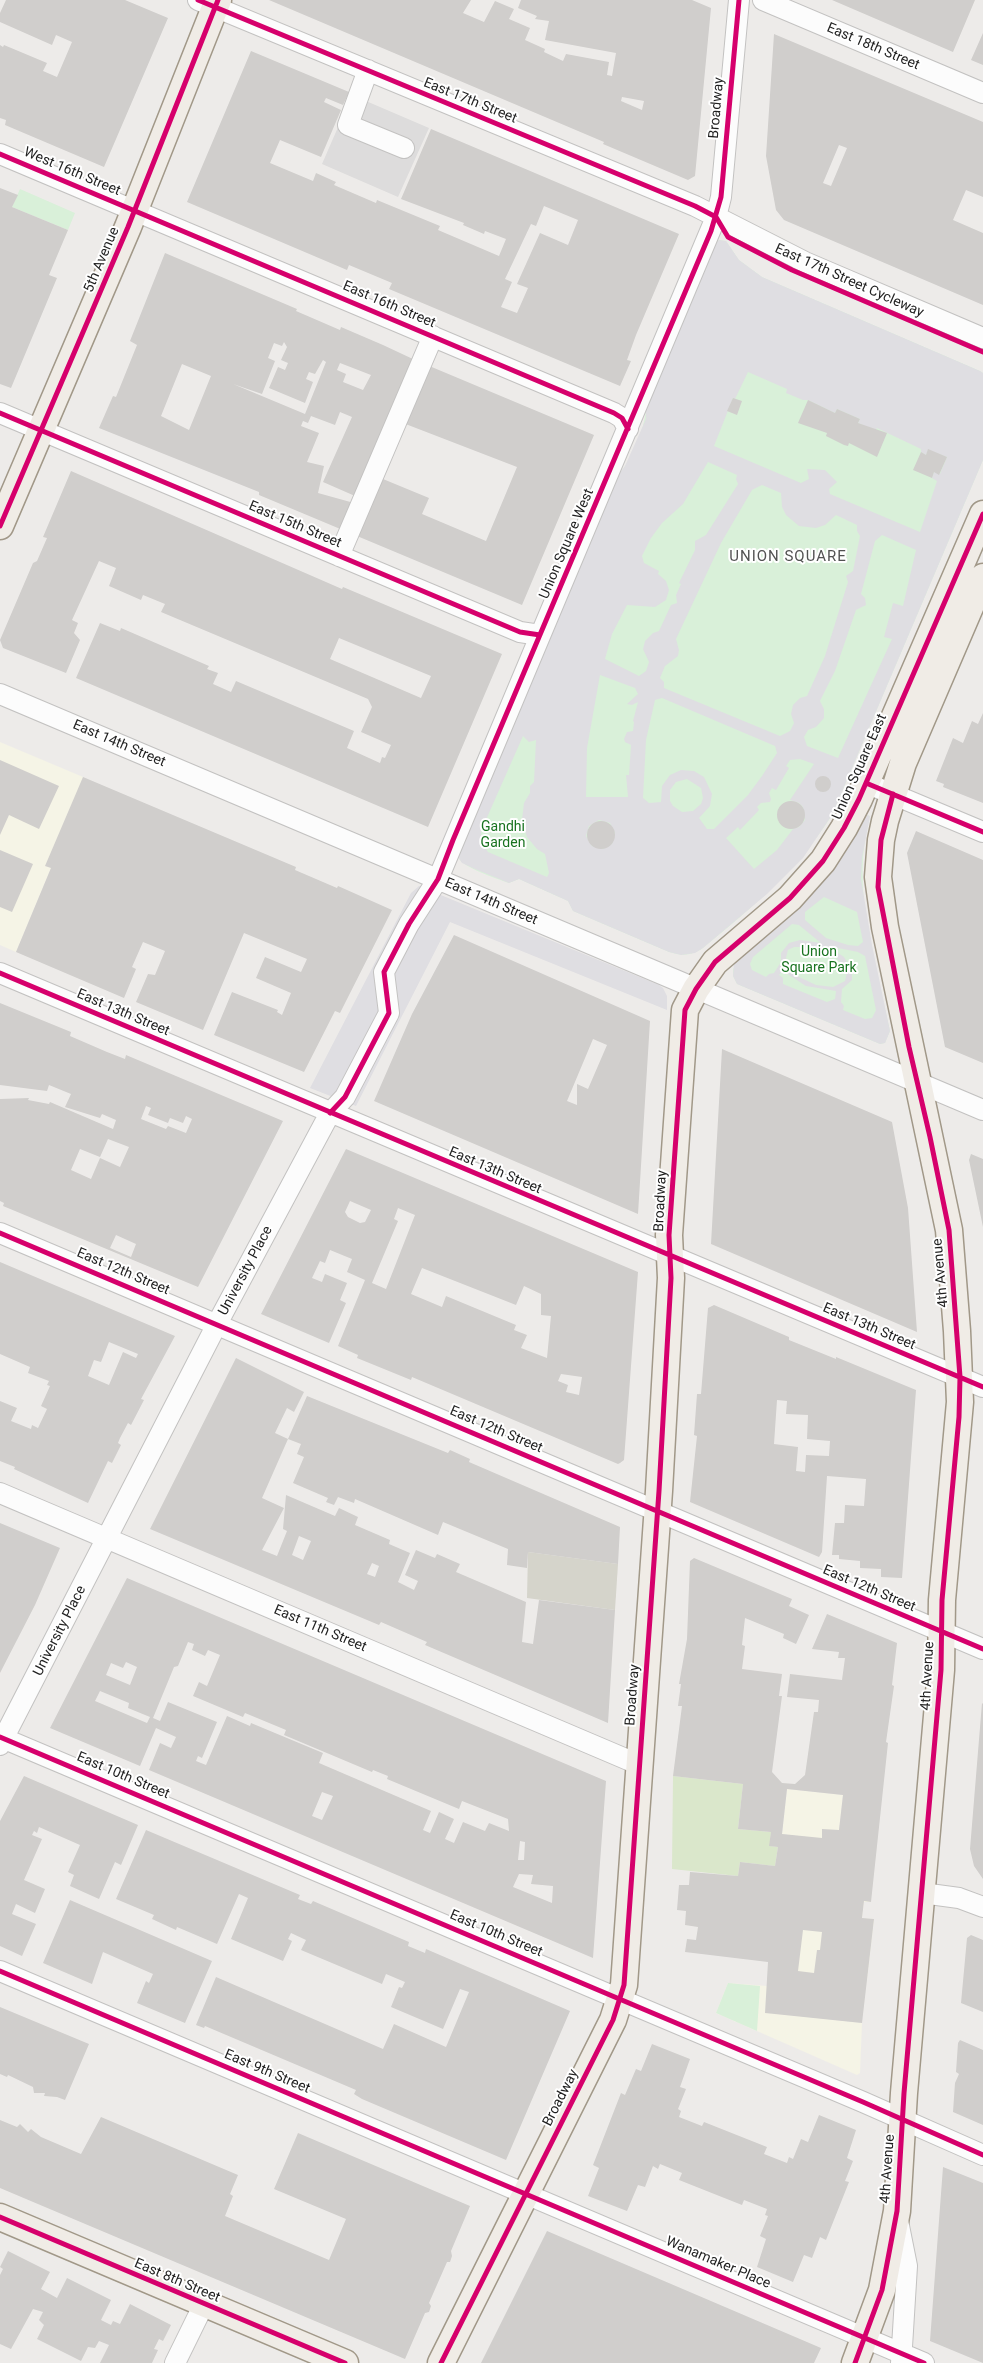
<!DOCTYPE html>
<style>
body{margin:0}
canvas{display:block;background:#edebe9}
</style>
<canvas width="983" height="2363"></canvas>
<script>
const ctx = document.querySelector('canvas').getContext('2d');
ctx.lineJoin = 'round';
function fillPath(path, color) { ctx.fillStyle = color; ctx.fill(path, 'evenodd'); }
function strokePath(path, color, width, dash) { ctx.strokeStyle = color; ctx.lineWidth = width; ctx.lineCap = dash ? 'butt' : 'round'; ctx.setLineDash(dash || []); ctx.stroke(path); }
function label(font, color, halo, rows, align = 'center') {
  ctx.font = font + ' Roboto,sans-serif'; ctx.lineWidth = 4; ctx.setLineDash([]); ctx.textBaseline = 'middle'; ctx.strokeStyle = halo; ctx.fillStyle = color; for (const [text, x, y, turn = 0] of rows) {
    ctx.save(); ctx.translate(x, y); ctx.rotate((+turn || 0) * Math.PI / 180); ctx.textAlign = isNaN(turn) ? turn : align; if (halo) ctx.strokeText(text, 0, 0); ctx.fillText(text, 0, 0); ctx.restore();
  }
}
fillPath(new Path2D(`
 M0 742 83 777 51 868 16 952 0 945Z
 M787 1789 843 1795 839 1830 871 1902H864L862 1918 874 1919 867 1979 791 2015 862 2023 860 2073 857 2075 716 2013 728 1983 767 1986 822 1839 782 1834Z`), '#f5f4e6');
fillPath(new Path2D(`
 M528 1552 618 1564 615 1610 527 1598Z`), '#d5d4cb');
fillPath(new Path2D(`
 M673 1776 743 1784 738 1829 771 1832 770 1846 778 1847 775 1866 740 1862 738 1876 672 1869Z`), '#dae7cb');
fillPath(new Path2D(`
 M20 189 75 213 68 230 12 207Z
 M719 240 726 241 739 260 762 277 980 371 983 373V460L832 815C798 869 752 908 703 948 691 956 682 956 669 952L573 911 568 901 519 879 509 883C498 879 461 867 458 857L619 474C631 462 647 423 646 406L715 243Z
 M867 815 870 816C850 887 875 961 890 1031L885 1043 880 1044 737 984 733 976V969L835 865Z
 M728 1983 760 1986 757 2031 716 2013Z`), '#d9f0d9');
fillPath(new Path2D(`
 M352 95 429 128 398 197 322 164Z`), '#dddcdc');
fillPath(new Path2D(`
 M719 240 726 241 739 260 762 277 980 371 983 373V460L832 815 803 858 767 894 703 948 695 953 681 955 669 952 573 911 568 901 519 879 509 883 475 869 462 863 458 857 619 474 625 466 646 419V406L715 243ZM748 372 787 389 786 393 803 400H808L835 413 837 409 860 419 858 423 875 430 877 428 921 449V452L926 455 928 450 947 457 940 474 934 472 932 478 937 481 920 532 830 494 829 489 837 482 825 470 807 469 809 479 801 483 714 446 733 398 735 399ZM708 462 737 475 736 479 738 484 706 535 695 541V550L679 583 681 584 676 595 677 603 671 605 659 631 653 633 645 641 643 649 649 662 646 671 639 676 605 659 612 634 627 605 655 607 666 600 669 590 666 581 658 574 659 571 644 563 642 556 651 538 662 523 683 504ZM762 485 781 493 782 507 786 515 799 526 816 528 825 525 836 515 857 525V531L860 536 853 571 846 576 848 582 825 656 807 696 800 698 793 705 791 714 794 723 790 731 780 736 664 688V682L660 678 665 666 678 656 679 650 676 639 721 543 752 490ZM882 535 916 550 903 606 893 603 884 637 892 639 838 758 807 746 804 737 808 730 816 727 824 718V709L820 701 835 671 856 610 866 605 865 598 861 594 875 541ZM600 675 635 688 638 694 627 704 632 705 638 702 633 721 634 722 633 731 627 732 624 739 625 742 631 745 629 775H626L628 797H586L587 748ZM662 698 775 746 777 753 762 776 748 795 714 829H707L699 818 710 806 712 794 704 777 694 771 681 770 670 775 662 786 661 802 649 803 643 798 646 740 655 700ZM523 736 529 742 536 740 534 782 530 786V793L524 803 522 820 527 837 537 849 545 854 549 873 547 877 488 852 481 842V831ZM800 759 814 764 790 800 799 803 803 807 805 820 799 827 793 829 777 850 754 869 726 838 738 827 740 830 759 810 757 807 761 803 770 802 771 799 769 793 772 788 776 790 789 768 786 766 790 760ZM687 779 701 788 703 798 701 804 693 811 682 812 673 806 670 801V790L676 782ZM599 820 610 823 615 833 612 844 603 849 592 846 586 836 589 826Z
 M867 815 870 816 862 858 861 879 872 945 890 1031 885 1043 880 1044 737 984 733 976 734 963 835 865ZM824 897 857 912 863 942 858 946 848 945 826 938 805 920V912ZM792 924 799 925 821 943 800 940 789 943 781 953V962L774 973 769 974 766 977 752 970 750 964 753 957ZM794 947H815L832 954 845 966 847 972 845 981 833 987 816 985 799 977 790 968 786 958 788 950ZM833 947 858 952 865 956 876 1010 872 1018 865 1019 843 1010 844 1006 841 1002 842 989 852 980V971L844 957 832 949ZM784 969 789 975 806 986 836 991 835 999 827 1002 783 984V978L779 975Z
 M419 886 659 985 663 988 667 996V1010L450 922 356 1106 310 1088 411 893Z`), '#dfdee2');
fillPath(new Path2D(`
 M6 0H125L168 18 104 167 5 125 6 120 0 118V45L3 47 4 45 47 63 43 71 57 77 72 42 56 35 52 45 0 22V13Z
 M269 0H471L463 13 484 22 495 1 514 9 509 19 530 28 525 40 545 49 544 52 563 61 566 54 609 62 607 75 612 76 616 53 545 40 549 21 535 19 537 16 518 8 521 0H692L711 8 695 176 688 180 603 144 604 142ZM622 97 644 101 642 110 621 101Z
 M832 0H975L953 52Z
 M983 33V65L971 60Z
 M774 34 983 122V197L966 190 953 220 983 233V305L784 220 776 210 766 156ZM839 145 847 148 831 186 823 183Z
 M251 51 349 92 343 105 326 98 324 102 341 110 321 157 280 140 270 163 313 181 316 173 336 182 334 185 376 203 377 200 440 226 438 230 499 256 506 239 485 231 484 234 463 225 464 223 401 199 431 129 679 234 636 335 627 360 631 361 620 386 389 289 392 283 349 265 347 270 187 202ZM544 206 578 220 568 245 540 233 517 284 528 288 517 313 501 307 512 282 505 279 531 224 536 226Z
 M0 188 18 195 12 207 68 230 49 275 57 278 11 388 0 384Z
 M165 253 297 309 296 311 340 330 341 327 383 345 415 360 594 435 522 605 259 495V492L99 428 113 396 116 397 137 345 130 341ZM284 342 287 347 281 360 288 363 285 370 278 367 269 388 305 403 313 382 306 379 309 372 315 374 323 360 326 362 305 414 233 384 262 394 275 361 268 358 274 343 282 346ZM340 363 371 375 363 390 343 382 346 374 337 370ZM182 364 211 376 189 430 161 416ZM340 412 352 417 323 482 355 496 354 503 318 493 324 466 307 462 319 433 301 426 303 421 308 423 311 416 335 425ZM390 418 517 467 486 541 422 514 429 498 366 472Z
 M733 398 742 401 737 415 727 411Z
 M808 400 835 413 837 409 860 419 858 423 887 433 877 457 849 443 848 446 844 445 826 436 827 433 798 423Z
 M928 449 947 457 939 475 934 472 932 478 913 470 921 452 926 455Z
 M71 471 342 589 343 587 502 654 428 827 76 678 100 623 120 631 121 628 209 666 207 669 218 673 213 684 231 692 236 681 354 731 347 748 380 763 382 757 385 758 391 745 361 732 372 707 368 699 161 612 165 604 143 595 141 600 109 586 116 568 99 561 72 620 78 623 74 633 80 640 66 673 3 648 0 640 33 563 37 561 47 538 43 537ZM339 638 431 676 421 698 330 659Z
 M983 713V803L943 787 944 784 936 781 953 738 963 743 972 721 978 724Z
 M0 760 59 786 39 829 9 815 0 835Z
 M815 784a8 8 0 1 1 16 0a8 8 0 1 1-16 0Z
 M83 777 296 867 295 870 337 888 338 886 392 910 340 1013 335 1011 304 1072 214 1035 232 992 278 1010 277 1012 282 1015 291 993 256 978 265 957 301 972 307 959 244 933 203 1030 136 1002 148 974 155 975 165 951 143 942 132 967 136 969 124 998 16 952 51 868 45 866Z
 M777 815a14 14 0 1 1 28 0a14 14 0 1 1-28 0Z
 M587 835a14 14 0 1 1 28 0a14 14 0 1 1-28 0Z
 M916 831 983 860V1063L945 1047 907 853Z
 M0 850 33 864 12 912 0 907Z
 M454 935 650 1021 638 1214 374 1101 412 1014ZM593 1039 607 1045 588 1089 577 1084V1105L567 1101Z
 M0 1003 71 1032 70 1036 107 1052 125 1059 126 1055 283 1121 198 1287 3 1206 4 1203 0 1201V1099L29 1098 28 1100 49 1104 50 1102 113 1129 116 1120 102 1114 100 1118 65 1107 71 1094 49 1085 47 1091 0 1085ZM146 1106 151 1108 148 1115 168 1123 170 1118 183 1123 186 1116 192 1119 186 1133 168 1126 166 1129 141 1119ZM108 1139 129 1147 120 1167 100 1158 91 1179 71 1170 80 1149 100 1157ZM116 1235 136 1244 131 1257 110 1248Z
 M722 1049 892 1122 908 1208 917 1332 711 1244Z
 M346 1149 638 1272 624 1460 620 1463 618 1464 412 1377 411 1380 357 1358 358 1355 338 1346 365 1280 347 1272 352 1259 330 1250 325 1263 320 1261 312 1278 322 1282 325 1274 347 1283 340 1300 346 1303 329 1343 261 1314ZM350 1201 371 1210 365 1222 360 1223 348 1217 345 1212ZM398 1208 415 1215 386 1289 372 1283 398 1221 394 1219ZM422 1268 516 1305 524 1286 541 1294V1315L551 1316 547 1358 521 1348 527 1335 514 1330 516 1325 446 1296 442 1307 411 1294ZM561 1374 582 1377 579 1395 566 1392 568 1385 558 1381Z
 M971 1154 983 1159V1227L969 1160Z
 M0 1262 175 1336 141 1399 144 1400 131 1425 128 1423 120 1438 118 1443 121 1445 112 1463 108 1461 88 1503 14 1469 15 1467 0 1461V1401L17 1408 11 1421 31 1429 32 1425 38 1428 47 1409 41 1406 50 1386 47 1385 49 1381 28 1373 30 1367 0 1354ZM109 1342 138 1354 136 1358 123 1352 109 1385 88 1376 94 1360 101 1362Z
 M714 1305 789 1337V1340L836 1359V1357L916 1390 902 1578 881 1577V1569L860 1568V1561L839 1559V1555H832L835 1523H844L845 1505 864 1506 866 1479 827 1476 822 1552 819 1557 690 1502 697 1436 694 1435 697 1394H701L708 1308ZM777 1400 787 1401 786 1414 808 1415 807 1439 830 1441 829 1456 806 1455 805 1472 796 1471 798 1447 774 1444Z
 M236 1358 304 1392 294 1412 287 1408 275 1433 288 1439 262 1498 284 1508 262 1550 277 1556 287 1531 283 1529 286 1495 335 1516 339 1508 358 1517 355 1525 390 1540 389 1544 410 1553 398 1582 414 1590 418 1581 405 1575 416 1550 435 1558 437 1554 460 1564 456 1572 526 1602 522 1642 533 1644 539 1600 615 1610 608 1723 425 1645 427 1642 381 1622 379 1625 150 1529ZM299 1536 311 1541 303 1560 292 1555ZM372 1563 379 1566 375 1577 367 1574Z
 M307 1396 448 1453 450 1450 470 1459 469 1462 620 1527 618 1564 528 1552 527 1568 507 1565 508 1549 443 1522 438 1535 355 1499 354 1503 338 1497 334 1505 326 1502 328 1498 293 1483 304 1457 297 1454 301 1444 288 1439Z
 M0 1523 60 1548 35 1605 0 1673Z
 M694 1558 792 1599 789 1606 809 1615 796 1644 783 1638 784 1634 745 1618 742 1645 745 1646 742 1669 782 1674 779 1696H782L772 1772 782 1783 795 1784 805 1775 814 1712H818L819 1700 787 1697 790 1674 842 1680 845 1658H838L839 1652 812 1649 827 1614 897 1643 892 1685 894 1686 886 1742 888 1743 871 1902 864 1901 862 1918 874 1919 862 2023 765 2013 768 1962 685 1952 687 1939 696 1940 698 1927 685 1925 686 1911 677 1910 679 1885H689L690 1872 738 1876 740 1862 775 1866 778 1847 769 1846 771 1832 738 1829 743 1784 673 1776 682 1706H678L681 1684H679L687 1639 690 1561ZM787 1789 843 1795 839 1830 822 1829V1838L782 1834ZM803 1930 822 1932 820 1950H817L814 1973 798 1971Z
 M127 1578 606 1781 593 1958 149 1770 160 1743 171 1748 176 1737 156 1728 140 1766 50 1728ZM188 1642 194 1644 192 1650 205 1656 208 1650 220 1655 207 1686 199 1682 193 1696 243 1717 245 1713 286 1730 284 1735 372 1772 373 1770 388 1776 387 1779 459 1809 462 1801 508 1819 509 1831 489 1823 485 1831 463 1822 454 1843 445 1839 454 1819 439 1812 430 1833 423 1830 431 1811 319 1763 323 1753 251 1723 250 1726 227 1716 206 1765 196 1761 198 1756 202 1758 217 1722 168 1702 160 1721 153 1718 174 1667 178 1666ZM126 1662 137 1667 130 1685 106 1675 111 1663 123 1668ZM100 1691 129 1703 128 1708 150 1717 147 1723 95 1701ZM322 1792 333 1796 322 1820 312 1816ZM520 1841 525 1842 524 1860H518ZM519 1874 533 1875 531 1884 553 1886 552 1903 513 1887Z
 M982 1703 983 1704V1879L974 1866 970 1849Z
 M24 1776 138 1825 121 1865 115 1862 99 1899 70 1886 74 1875 68 1872 80 1845 39 1827 37 1833 34 1831 32 1835 42 1839 24 1880 45 1889 35 1913 16 1904 12 1914 36 1924 22 1956 0 1946V1821Z
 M146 1830 300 1895 298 1899 311 1904 313 1901 409 1942 408 1946 425 1953 426 1949 570 2011 506 2160 362 2099 354 2094 356 2090 205 2026 204 2028 196 2025 216 1977 383 2049 394 2024 446 2047 469 1992 460 1989 443 2029 391 2007 399 1987 402 1988 405 1982 386 1974 382 1984 301 1950 306 1940 291 1933 288 1939 292 1941 283 1961 231 1939 248 1898 239 1894 217 1944 177 1927 176 1930 152 1919 154 1915 116 1899Z
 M70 1900 212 1961 185 2023 137 2003 146 1981 149 1983 153 1974 103 1952 92 1984 43 1963Z
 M971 1935 983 1940V2012L961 2003 967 1938Z
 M0 2007 89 2044 65 2100 57 2097 44 2096 45 2093H34L33 2087 8 2075 7 2077 0 2074Z
 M960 2040 983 2050V2125L953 2112 955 2083 959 2074 956 2072 958 2043Z
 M652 2044 690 2059 680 2087 686 2089 678 2109 681 2111 679 2117 702 2126 704 2122 767 2147 764 2154 787 2163 789 2157 793 2159 801 2139 808 2142 819 2115 856 2130 847 2158 853 2161 845 2181 849 2182 826 2240 820 2237 812 2258 804 2255 793 2282 757 2267 766 2239 760 2236 768 2216 765 2215 767 2209 744 2200 742 2205 679 2180 682 2173 660 2164 658 2169 653 2166 645 2187 638 2185 627 2211 588 2196 599 2168 593 2165 621 2093 625 2095 636 2069 641 2071Z
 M101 2117 238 2175 230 2194 233 2196 225 2216 329 2260 346 2219 274 2189 298 2133 470 2206 451 2251 452 2256 450 2262H447L429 2303 431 2306 429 2312 425 2313 405 2359 0 2188V2120L17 2127 20 2124 28 2132 31 2129 41 2137 81 2154Z
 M943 2167 983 2183V2363L930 2341Z
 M547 2231 821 2348 814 2363H481Z
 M8 2251 50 2272 41 2289 57 2298 67 2278 111 2300 101 2320 111 2325 113 2321 120 2324 130 2304 171 2325 163 2341 159 2339 154 2349 158 2350 152 2363H100L109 2345 99 2341 95 2348 88 2347 81 2361 37 2339 44 2325 39 2320 43 2312 33 2309 11 2349 0 2344V2275L3 2269 0 2267Z`), '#d0cecc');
const minor = new Path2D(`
 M198 0 695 206 805 262 983 338
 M763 0 983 93
 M368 70 348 125 404 148
 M0 154 614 413 622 418 628 429
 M0 413 520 632 540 635
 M339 556 433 336
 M0 694 983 1110
 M866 783 983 832
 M0 973 983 1387
 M0 1233 983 1649
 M0 1493 640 1765
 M0 1737 863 2102 983 2155
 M0 1745 217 1324 330 1113 345 1097 389 1013 384 972 409 924 438 879 716 217 721 197 739 0
 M922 1893 959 1898 983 1907
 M0 1971 924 2363
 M898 2221 907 2266 901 2363
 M175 2363 204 2304`);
const major = new Path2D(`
 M0 526 128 227 218 0
 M0 2217 345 2363
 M441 2363 613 2020 624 1985 659 1491 671 1278 669 1235 685 1010 696 989 715 962 790 898 823 861 844 828 859 799 983 514
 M855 2363 882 2290 897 2211 904 2093 941 1670 942 1600 960 1402 957 1331 949 1230 885 927 878 877 881 840 885 821 903 763 983 577`);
strokePath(minor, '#c3c2c1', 22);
strokePath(major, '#a19888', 29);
strokePath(minor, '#fcfcfc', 20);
strokePath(major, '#f0ece6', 26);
strokePath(new Path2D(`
 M198 0 695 206 716 217 728 237 792 270 983 352
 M0 154 614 413 622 418 628 429
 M0 413 520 632 540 635
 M0 526 128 227 218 0
 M866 783 983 832
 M0 973 983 1387
 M330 1113 345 1097 389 1013 384 972 409 924 438 879 453 840 711 231 721 197 739 0
 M0 1233 983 1649
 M0 1737 863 2102 983 2155
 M0 1971 924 2363
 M0 2217 345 2363
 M441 2363 613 2020 624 1985 659 1491 671 1278 669 1235 685 1010 696 989 715 962 790 898 823 861 844 828 859 799 983 514
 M855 2363 882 2290 897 2211 904 2093 941 1670 942 1600 959 1417 960 1377 949 1230 930 1137 909 1047 878 887 881 840 893 794`), '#d6006c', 5);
label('14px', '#1f1f1f', '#fff', [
 ["East 18th Street",873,47,23],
 ["East 17th Street",470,101,22],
 ["Broadway",717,108,-85],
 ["West 16th Street",72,172,23],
 ["5th Avenue",102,260,-67],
 ["East 17th Street Cycleway",849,281,24],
 ["East 16th Street",389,305,23],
 ["East 15th Street",295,525,23],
 ["Union Square West",567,544,-67],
 ["East 14th Street",119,744,23],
 ["Union Square East",860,767,-66],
 ["East 14th Street",491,902,23],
 ["East 13th Street",123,1013,23],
 ["East 13th Street",495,1171,23],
 ["Broadway",661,1201,-87],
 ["University Place",246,1271,-62],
 ["East 12th Street",123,1272,23],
 ["4th Avenue",941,1273,-95],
 ["East 13th Street",869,1327,23],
 ["East 12th Street",496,1430,23],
 ["East 12th Street",869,1589,23],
 ["East 11th Street",320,1629,23],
 ["University Place",60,1631,-63],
 ["4th Avenue",928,1676,-87],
 ["Broadway",633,1695,-86],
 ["East 10th Street",123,1776,23],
 ["East 10th Street",496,1934,23],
 ["East 9th Street",267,2072,23],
 ["Broadway",561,2098,-63],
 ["4th Avenue",888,2169,-86],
 ["Wanamaker Place",718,2263,23],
 ["East 8th Street",177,2281,23]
]);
label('14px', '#18721f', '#fff', [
 ["Gandhi",503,827],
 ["Garden",503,843],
 ["Union",819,952],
 ["Square Park",819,968]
]);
ctx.letterSpacing = '1px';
label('15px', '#525252', '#fff', [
 ["UNION SQUARE",788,557]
]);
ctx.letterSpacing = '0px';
</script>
